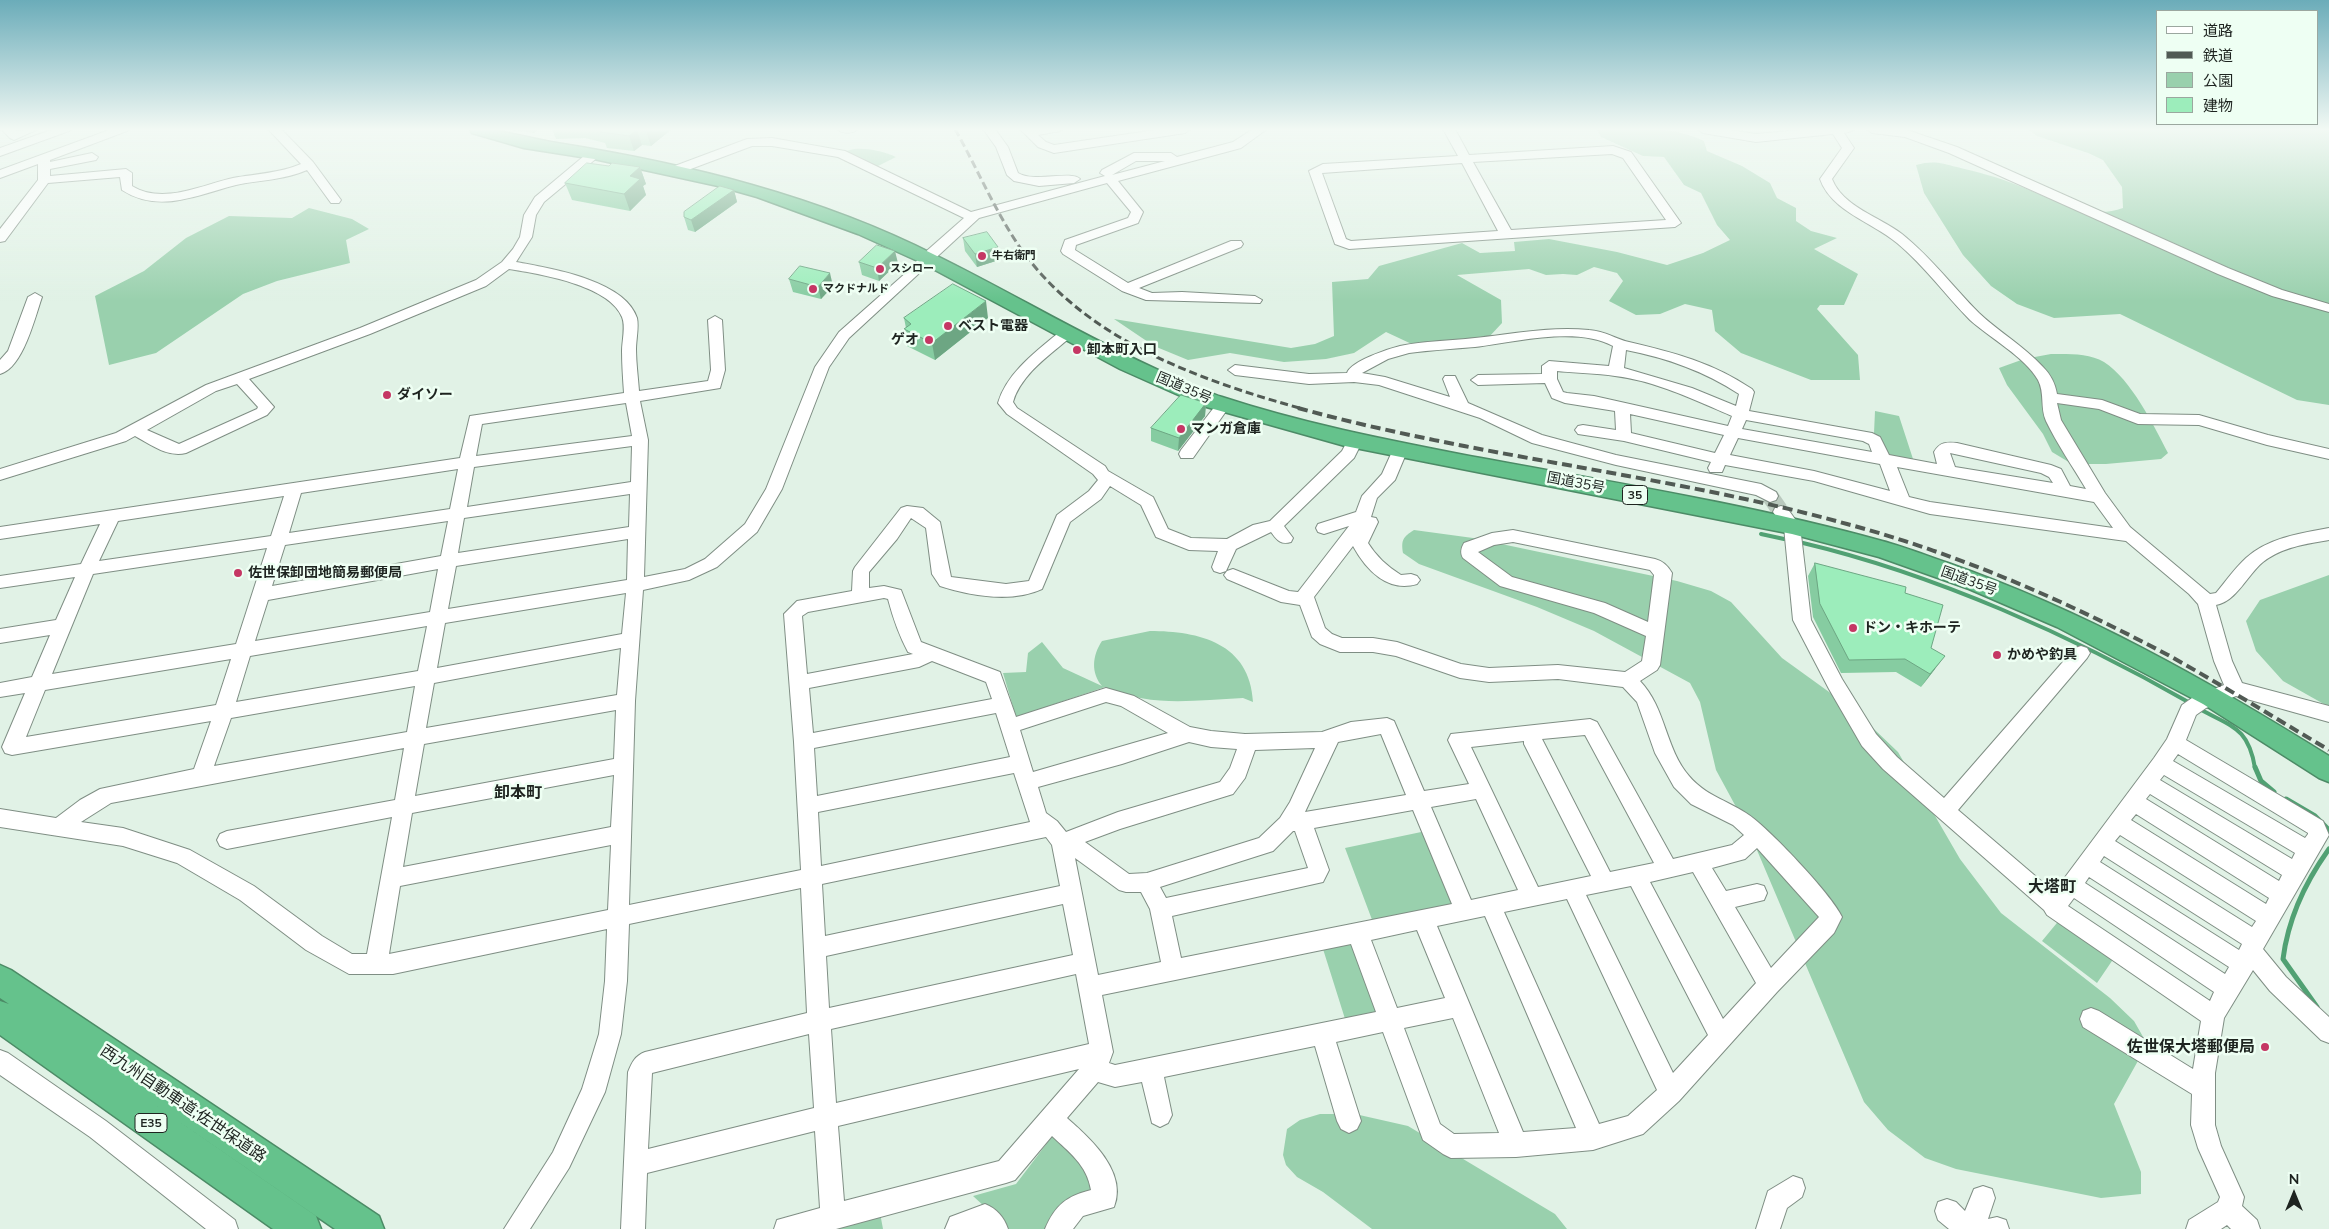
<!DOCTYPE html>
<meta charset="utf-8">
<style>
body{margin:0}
#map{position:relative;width:2329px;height:1229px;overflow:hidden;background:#e1f2e6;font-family:Mulish,"Noto Sans JP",sans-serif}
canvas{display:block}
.legend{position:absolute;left:2156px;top:10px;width:162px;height:115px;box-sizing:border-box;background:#eefff3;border:1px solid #9ba79f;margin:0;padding:6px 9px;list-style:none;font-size:15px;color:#1e2420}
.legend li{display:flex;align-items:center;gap:10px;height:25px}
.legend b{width:25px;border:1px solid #9ba79f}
.north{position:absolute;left:2269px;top:1169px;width:50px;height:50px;-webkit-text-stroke:4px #eefff3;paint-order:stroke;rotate:0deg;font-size:14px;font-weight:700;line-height:20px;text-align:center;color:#1e2420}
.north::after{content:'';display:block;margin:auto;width:18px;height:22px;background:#1e2420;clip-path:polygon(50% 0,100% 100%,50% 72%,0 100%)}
</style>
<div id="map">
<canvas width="2329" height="1229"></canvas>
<ul class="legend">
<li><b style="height:6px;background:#fff"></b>道路</li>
<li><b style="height:6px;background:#515a54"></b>鉄道</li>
<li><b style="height:14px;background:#99d0ad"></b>公園</li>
<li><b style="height:14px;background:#9cedbb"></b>建物</li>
</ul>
<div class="north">N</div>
</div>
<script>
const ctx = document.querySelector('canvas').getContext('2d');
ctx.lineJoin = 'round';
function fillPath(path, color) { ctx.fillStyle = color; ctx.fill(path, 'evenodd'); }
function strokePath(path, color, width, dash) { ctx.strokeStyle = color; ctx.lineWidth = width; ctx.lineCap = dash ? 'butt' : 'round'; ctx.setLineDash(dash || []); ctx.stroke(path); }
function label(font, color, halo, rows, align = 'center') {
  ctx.font = font + ' Mulish,"Noto Sans JP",sans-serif'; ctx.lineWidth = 5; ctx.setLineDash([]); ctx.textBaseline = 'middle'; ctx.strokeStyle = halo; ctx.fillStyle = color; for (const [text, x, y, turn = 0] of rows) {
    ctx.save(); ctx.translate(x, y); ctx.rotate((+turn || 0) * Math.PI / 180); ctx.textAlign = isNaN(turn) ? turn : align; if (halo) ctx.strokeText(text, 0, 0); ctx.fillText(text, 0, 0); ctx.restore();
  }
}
fillPath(new Path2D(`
 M1597 129C1632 129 1671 125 1704 141L1707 151 1742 166 1770 183 1777 198 1796 208V221L1811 231 1837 238 1814 249 1858 274 1844 305H1820L1817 309 1858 355 1860 380H1811L1741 353 1715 331 1712 310 1685 304 1660 314 1636 315 1609 301 1623 281 1617 273 1594 267 1577 275 1563 274 1546 275 1529 269 1457 275 1501 300 1502 323 1489 337 1416 346 1386 332 1354 353 1326 359 1284 362 1230 353 1188 360 1154 346 1114 319 1291 348 1315 344 1334 336 1332 282 1368 279 1379 266 1462 243 1480 253 1515 251 1514 242 1549 239 1617 252 1667 265 1703 253 1730 240 1717 225 1701 193 1684 185 1664 157 1643 156 1601 137Z
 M2028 129H2329V405L2297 400 2120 314 2054 318 2017 304 1991 286 1963 255 1924 193 1916 165C1933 160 1941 163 1957 167 1977 172 1998 177 2017 185 2051 198 2087 221 2123 208L2122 187 2103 160 2088 153 2037 136Z
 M854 149C868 148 883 151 896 157L876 167 846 151Z
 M309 208 352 219 369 229 346 240 350 263 277 281 243 294 156 353 109 365 95 296 144 271 186 238 229 216 292 218Z
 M2051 354C2068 354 2089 353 2104 362 2131 379 2154 426 2168 453L2161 459 2106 464H2072L2052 452 2043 434 2007 385 1999 368 2024 359Z
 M1875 411 1899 416 1913 459 1887 456 1874 433Z
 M1414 530 1473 538 1677 581 1711 591 1731 602 1782 658 1854 710 1898 752 1960 859 2001 913 2110 998 2134 1021 2146 1042 2139 1059 2114 1104 2141 1172V1194L2101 1198 1956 1169 1925 1158 1888 1130 1864 1102 1748 829 1716 770 1700 702 1690 683 1594 631 1537 607 1419 564 1403 553C1401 540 1403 537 1414 530Z
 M2329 575V707L2283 681 2256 651 2246 621 2260 600Z
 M1150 631C1199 631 1250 643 1253 702L1243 698C1194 700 1152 708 1105 687L1016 717 1003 673 1026 672 1028 653 1042 642 1063 668 1102 686C1091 673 1092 656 1102 641Z
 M1426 831 1457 908 1374 925 1345 848Z
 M2061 918 2116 955 2097 983 2042 941Z
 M1353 942 1381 1007 1376 1015 1346 1022 1323 949Z
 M1320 1114H1355L1408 1126 1555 1214 1567 1229H1372L1323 1192 1297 1177 1286 1165 1283 1155 1287 1129 1300 1120Z
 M1057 1130 1091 1177 1090 1193 1046 1229H1009L973 1196 1016 1184Z
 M880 1213 883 1229H815Z`), '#99d0ad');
strokePath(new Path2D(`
 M1761 534 1784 539
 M1803 543C1934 574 2073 636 2190 703
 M2198 708C2231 727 2248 726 2255 768`), '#51a173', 4);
strokePath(new Path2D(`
 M2255 767 2261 781 2274 792
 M2286 799 2315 816 2329 830
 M2317 1007 2283 959C2288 920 2306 881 2329 849`), '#51a173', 5);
strokePath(new Path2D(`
 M1770 496 1781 512`), '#bac9be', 17, [17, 9]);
const minor = new Path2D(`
 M1 129H14L16 131 38 129 14 140 10 138Z
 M54 129H71L69 131 0 156V148Z
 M112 129H129L127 131 50 160V162L92 153 98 157 96 160 50 169V176L126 169 132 173V186C163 205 201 185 233 178 255 174 280 173 301 164L268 129H281L313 162 341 200 339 203H331L307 170C285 180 259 180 236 185 197 195 159 214 122 190L120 177 48 183 5 241 0 242V229L38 180V164L0 178V170Z
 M837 129H858C854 134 841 134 837 129Z
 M983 129H995L1008 147 1018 173C1035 183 1071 170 1080 179L1074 183 1039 186 1014 181 1007 175 996 147Z
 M1020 129H1062L1060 131 1038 135 1046 142 1054 145 1162 129H1191L1185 133 1054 153 1038 147Z
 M1253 129H1267L1241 148 1118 181 1143 212 1138 223 1076 245 1075 250 1128 283 1231 241H1241L1243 244 1241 247 1139 288 1152 293 1182 292 1255 296 1262 300 1260 303 1146 300 1122 291 1063 254 1061 251 1065 240 1128 218 1131 212 1107 183 979 218 849 338 829 367 782 489 757 532 717 567 689 580 643 590 635 701 629 905 801 870 794 742 784 614 797 601 852 591 853 571 855 567 901 508 907 506 923 508 940 522 951 577 1006 584 1029 581 1057 515 1089 491 1098 480 1093 474 1007 414 998 403C1007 372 1038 350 1062 330L1067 329 1074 333 1072 336C1051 354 1021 374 1013 402L1017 408 1105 466 1108 471 1153 497 1168 529 1191 538 1227 539 1253 525 1270 521 1342 451 1350 436H1360L1363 440 1354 458 1284 526 1293 538 1291 542C1280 545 1277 540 1271 532L1236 549 1226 571 1220 573 1214 571 1212 567 1218 551 1189 550 1156 537 1141 505 1110 486 1101 499 1070 522 1042 589C1012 603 971 596 940 586L932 574 926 528 911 518 897 539 869 572V588L884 586 901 590 921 642 1000 672 1016 717 1106 688 1134 696 1190 727 1211 731 1245 734 1322 732 1351 722 1387 718 1394 721 1424 791 1469 784 1448 740 1451 734 1590 719 1597 722 1673 859 1732 845 1744 835 1733 825 1691 804 1674 787 1655 753 1637 702 1623 687 1558 679 1489 682 1460 678 1396 656 1373 652H1340L1320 644 1312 637 1300 605 1281 602 1227 579 1224 575 1227 571 1233 569 1289 591 1298 592 1349 526 1324 534 1318 532 1316 528 1318 524 1356 512 1362 496 1382 474 1395 445H1405L1408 449 1395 480 1377 498 1371 517 1376 518 1378 522 1368 543C1376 556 1388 567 1401 575L1411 574 1417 576 1420 580 1417 584C1388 593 1366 570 1353 546L1314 597 1325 628 1332 634 1342 638H1373L1397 642 1461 664 1489 668 1558 665 1625 672 1642 661 1646 636 1594 613 1500 586 1463 558C1460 553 1461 548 1464 543L1492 533 1513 530 1655 559C1663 561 1668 566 1672 573L1660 665 1657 670 1640 681C1666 708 1665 748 1689 776 1705 795 1726 800 1746 813 1767 826 1832 895 1842 917L1834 933 1777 992 1679 1101 1643 1134 1593 1150 1516 1157 1451 1158 1443 1154 1423 1140 1383 1032 1336 1042 1361 1121 1357 1129 1349 1133 1341 1129 1337 1121 1315 1046 1164 1077 1172 1115 1168 1123 1160 1127 1152 1123 1142 1082 1115 1087 1098 1082 1067 1118C1090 1138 1128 1172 1114 1207L1083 1216 1073 1229H1045C1055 1205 1067 1196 1091 1190 1087 1165 1069 1152 1052 1136L1015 1180 1006 1183 836 1229H774L777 1220 820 1208 815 1131 647 1173 645 1229H621L628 1072C632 1062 635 1056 645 1052L807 1013 801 888 629 924 627 981 621 1034 605 1092 569 1168 530 1229H504L553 1152 582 1089 599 1034 605 981 607 929 393 974H349L306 950 240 900 177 863 123 846 0 827V809L56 818 80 800 100 789 194 769 211 721 12 755 5 753 2 747 25 693 0 697V683L32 677 50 635 0 643V629L56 620 75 577 0 588V576L81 564 100 524 0 539V527L460 458 470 416 624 393C623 379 622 365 622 351 622 341 626 326 622 317 609 285 540 274 509 269L486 286 370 334 249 379 274 407 267 415 186 453C168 458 150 444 135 436L126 441 0 480V469L116 433 206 385 360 328 476 280 502 262 513 249 520 237 524 215 535 197 590 151H598L600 154 598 157 544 202 536 215 532 237 516 262C549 268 625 280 637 318 639 327 636 340 636 349 636 363 638 377 639 391L708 381 711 370 708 320 715 316 722 320 725 370 720 388 640 401 648 440 644 577 685 569 705 559 745 524 766 489 815 367 839 332 908 271 922 255 964 218 838 157 772 146H752L680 173H672L670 170 672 167 747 139 772 138 845 151 971 212 1105 176 1100 173 1102 170 1134 153H1171L1177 157 1233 142ZM1136 161H1165L1112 175ZM237 384 258 407 257 409 179 444 147 430 216 391ZM626 403 632 436 476 456 482 424ZM632 446 631 482 467 507 474 467ZM458 469 450 509 289 533 301 493ZM630 494 629 527 458 553 464 518ZM284 496 271 536 99 561 118 521ZM448 521 441 556 272 586 285 545ZM628 539 627 580 448 609 456 566ZM1513 542 1650 570 1654 575 1648 622 1605 603 1512 577 1478 552 1494 545ZM267 548 236 644 52 674 93 574ZM438 569 430 612 255 641 268 600ZM626 593 622 634 437 668 445 623ZM884 598 888 599C893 618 899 635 908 652L913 654 807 674 802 616 808 612ZM427 626 418 671 236 702 250 656ZM621 648 617 695 426 728 434 683ZM231 659 216 705 26 737 45 690ZM932 661 986 682 992 699 813 733 809 688 919 667ZM415 686 407 732 214 766 231 718ZM1106 702 1121 706 1168 733 1033 772 1020 730ZM616 710 614 759 415 796 424 744ZM996 713 1010 757 817 796 814 748ZM1381 734 1406 795 1305 812 1338 742ZM1585 735 1654 863 1610 872 1542 739ZM1524 741V744L1591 876 1538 887 1471 747ZM1189 742 1211 747 1237 749 1230 768 1220 782 1118 812 1066 832 1057 821 1046 813 1038 787 1122 764ZM404 748 395 800 227 831 220 834 217 840 220 846 227 849 392 817 367 954H352L322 936 254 886 190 850 123 828 81 822 111 803ZM1315 748 1290 802 1280 818 1259 838 1147 873 1129 874 1085 842 1120 829 1233 794 1245 778 1255 750ZM1014 773 1030 822 821 866 818 812ZM614 775 611 827 403 867 412 813ZM1476 799 1518 890 1471 900 1431 807ZM1413 810 1452 904 1181 958 1172 916 1323 882 1329 870 1314 828ZM1293 831H1295L1308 868 1166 898 1160 887 1273 851ZM1046 837 1052 845 1060 886 825 936 822 884ZM611 845 608 910 389 954 400 886ZM1757 848 1819 917 1771 968 1735 907 1764 900 1767 893 1764 886 1757 884 1726 891 1712 868 1745 859ZM1075 858 1119 890 1126 892H1141L1150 909 1161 962 1098 975ZM1693 872 1756 983 1723 1019 1650 882ZM1631 886 1708 1035 1673 1073 1586 895ZM1567 899 1657 1090 1628 1116 1599 1124 1504 912ZM1063 904 1073 955 829 1008 826 956ZM1485 916 1576 1128 1523 1132 1437 926ZM1417 930 1445 998 1397 1008 1371 940ZM1351 944 1376 1012 1115 1065 1109 1063 1113 1052 1102 995ZM1076 974 1089 1044 836 1103 831 1029ZM1453 1018 1499 1133 1454 1134 1440 1124 1404 1028ZM809 1034 814 1108 648 1149 652 1073ZM1079 1069 999 1161 844 1201 838 1126Z
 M1443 129H1455L1469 155 1613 146 1631 152 1681 223 1675 227 1349 249 1335 244 1309 171 1323 164 1458 156ZM1612 154 1623 158 1666 220 1511 230 1473 162ZM1462 163 1498 231 1351 241 1346 239 1322 173Z
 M1697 129H1724L1756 134 1812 129H1854L1852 131 1844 133 1854 148 1832 179C1843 207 1880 217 1902 234 1932 258 1953 287 1979 313 1999 332 2024 346 2043 367 2051 375 2055 383 2057 394L2102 400 2140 414 2199 415 2268 435 2329 449V459L2267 445 2199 425 2138 424 2099 409 2057 403 2061 420 2105 493 2130 527 2210 594 2216 593C2226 581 2235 568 2246 558 2268 538 2301 533 2329 528V540C2306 544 2282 547 2263 562 2247 575 2237 601 2216 605L2232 661 2242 683 2329 706V722L2236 696 2206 708 2196 715 2186 740 2323 821 2329 835 2263 949 2286 977 2329 1017V1043L2321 1040 2270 991 2253 970 2224 1018 2215 1073V1125L2221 1146 2244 1197 2242 1206 2257 1220 2260 1229H2231L2227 1225 2221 1229H2186L2189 1220 2218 1202 2220 1197 2198 1148 2191 1125 2192 1094 2083 1027 2080 1019 2083 1011 2091 1008 2099 1011 2193 1069 2201 1021 2047 915 2044 910 1883 769 1862 746 1829 689 1793 620 1784 527 1773 512 1775 508 1781 506 1787 508 1800 526 1811 620 1842 679 1876 734 1897 757 1944 798 2075 648 2081 646 2087 648 2090 653 2087 658 1958 810 2054 892 2154 758 2167 739 2182 705 2192 698 2224 685 2214 661 2198 604 2189 594 2126 541 1930 514 1814 481 1725 465 1722 472H1710L1708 468 1711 462 1624 441 1578 434 1575 430 1578 426 1583 425 1616 430 1615 411 1565 403 1552 398 1545 383 1478 385 1471 380 1478 375 1542 374V366L1549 361 1609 366 1613 346C1577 326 1515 342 1475 347 1453 349 1431 350 1409 353L1388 359 1362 373 1385 377 1450 397 1443 379 1445 376H1455L1468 403 1542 435 1616 455 1761 484 1776 492 1778 496 1776 500 1770 502 1756 495 1616 465 1532 443 1480 418 1379 385 1354 382 1309 384 1235 375 1228 370 1235 365 1309 374 1347 373C1351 361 1388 349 1400 346 1424 341 1450 341 1475 338 1513 334 1551 326 1589 330 1606 331 1615 339 1629 342 1675 353 1711 362 1752 389L1754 392 1749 411 1872 433 1880 437 1889 455 1937 464 1934 452C1940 442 1946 442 1957 443L2051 465 2061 469 2070 486 2086 489C2073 467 2057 444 2046 421 2040 408 2045 393 2038 380 2025 357 1990 338 1970 320 1945 295 1925 266 1897 243 1872 222 1831 211 1820 179L1842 148 1833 134 1756 142 1703 133ZM1626 350C1667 358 1704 371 1739 394L1736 406 1692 388 1624 368ZM1557 371C1576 373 1596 373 1615 376 1656 381 1695 400 1732 416L1728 426 1594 396 1567 393 1563 392 1557 379ZM1630 414 1724 435 1715 453 1631 433ZM1746 420 1863 441 1869 444 1872 452 1742 429ZM1738 438 1880 464 1890 491 1814 471 1730 455ZM1950 453 2041 473 2049 477 2053 483 1955 467ZM1897 467 2094 502 2113 528 1930 502 1909 497ZM2178 754 2308 833V834L2305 838 2173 761ZM2164 775 2295 853 2292 859 2160 780ZM2150 794 2282 875 2279 881 2146 799ZM2136 814 2269 898 2266 904 2131 820ZM2120 835 2256 921 2252 927 2115 841ZM2104 856 2242 944 2239 950 2100 862ZM2089 877 2229 967 2225 974 2085 883ZM2074 898 2214 992 2210 1001 2068 906Z
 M1866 129 1907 130 1957 147 2228 268 2282 290 2329 304V312L2272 296 2218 274 1949 153 1905 137 1872 133Z
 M35 293 42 297C35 317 23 368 0 374V360L8 351 28 297Z
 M1224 399 1229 401 1231 404 1229 407 1193 458H1181L1179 454 1181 450 1219 401Z
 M0 1050 8 1053 106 1121 235 1220 238 1229H206L90 1137 0 1075Z
 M1793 1176 1802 1179 1805 1188 1802 1197 1787 1208 1780 1229H1756L1768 1191Z
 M1983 1186 1992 1189 1995 1198 1988 1219 1997 1217 2006 1220 2009 1229H1949L1938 1220 1935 1211 1938 1202 1947 1199 1956 1202 1965 1211 1974 1189Z
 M985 1204C997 1209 1004 1217 1008 1229H945L950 1217Z`);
const highway = new Path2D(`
 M470 129C500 129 528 138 557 143 688 164 819 196 937 256 1014 294 1088 339 1167 374 1185 382 1203 391 1222 397 1301 423 1382 439 1464 455 1603 481 1745 503 1882 541 1905 547 1927 556 1948 563 2085 611 2207 680 2329 756V782L2319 778 2203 704 2057 627 1969 589 1879 557 1792 534 1345 446 1203 406 1120 369 920 262 858 234 757 197 718 186 594 159 524 148 472 133Z
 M0 965 11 970 379 1216 384 1229H335L129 1087 316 1216 321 1229H273L0 1035V1001L9 1004 0 998Z`);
strokePath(minor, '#7f8e84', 2);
strokePath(highway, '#4c8b66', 3);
fillPath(minor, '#fff');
fillPath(highway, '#65c28c');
strokePath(new Path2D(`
 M955 129C977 168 994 209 1019 246 1083 339 1198 380 1303 409`), '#515a54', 3, [8, 4]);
strokePath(new Path2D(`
 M1298 408C1479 458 1667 474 1847 524 1959 554 2066 601 2168 655 2222 685 2275 718 2329 750`), '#515a54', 4, [10, 5]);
fillPath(new Path2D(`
 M509 129H538L534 133 513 130Z
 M552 129H672L651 146 642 145 634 151 607 148 605 143 585 138 556 139Z
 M640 167 646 184 643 186 646 195 630 211 572 200 565 183Z
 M734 190 737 202 695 232 688 230 684 217Z
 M963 238 999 260 977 267 965 251Z
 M859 262 898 263 879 281 862 275Z
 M789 279 833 286 821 299 793 292Z
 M904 318H988L935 360 907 346 904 329 906 328Z
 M1206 403 1205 416 1178 451 1151 441V428Z
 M1815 563 1905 593 1931 648 1935 669 1921 687 1896 672 1841 673 1813 617 1808 576Z`), '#86cca1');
fillPath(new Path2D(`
 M532 129H538L534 133Z
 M648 129H672L651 146 646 131Z
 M637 130 642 145 634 151 629 136Z
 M640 167 646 184 643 186 646 195 630 211 624 194 630 176Z
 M734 190 737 202 695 232 691 220Z
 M998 247 999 260 977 267 975 254Z
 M895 251 898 263 879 281 877 268Z
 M830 273 833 286 821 299 818 287Z
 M986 301 988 318 935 360 932 343Z
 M1206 403 1205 416 1178 451 1179 438 1180 436Z
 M1945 656 1935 669 1921 687 1930 674Z`), '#6da683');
const building = new Path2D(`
 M605 129H648L646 131 637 130 629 136 601 132Z
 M587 163 609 166 612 163 640 167 630 176 640 179 624 194 565 183Z
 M720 186 734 190 691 220 684 217V212Z
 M987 232 998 247 975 254 963 238Z
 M877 245 895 251 877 268 859 262Z
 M800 266 830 273 818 287 789 279Z
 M953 284 986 301 932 343 904 329 911 324 904 318Z
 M1181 395 1206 403 1179 438 1151 428Z
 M1815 563 1906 587 1905 593 1943 605 1931 648 1945 656 1930 674 1905 659 1849 660 1820 604Z`);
fillPath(building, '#9cedbb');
strokePath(building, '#6da683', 1);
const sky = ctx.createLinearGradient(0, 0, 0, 301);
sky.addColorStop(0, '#6bacb9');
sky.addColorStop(0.43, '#f2f9f4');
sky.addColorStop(1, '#f2f9f400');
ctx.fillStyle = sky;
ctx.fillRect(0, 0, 2329, 301);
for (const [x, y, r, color] of [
 [982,256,5,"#c53764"],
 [880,269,5,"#c53764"],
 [813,289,5,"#c53764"],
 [948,326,5,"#c53764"],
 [929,340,5,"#c53764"],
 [1077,350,5,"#c53764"],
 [387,395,5,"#c53764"],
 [1181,429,5,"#c53764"],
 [238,573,5,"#c53764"],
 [1853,628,5,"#c53764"],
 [1997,655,5,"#c53764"],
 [2265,1047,5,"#c53764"]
]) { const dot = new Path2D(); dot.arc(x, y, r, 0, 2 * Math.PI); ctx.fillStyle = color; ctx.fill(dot); strokePath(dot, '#eefff3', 2); }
label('bold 11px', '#1e2420', '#eefff3', [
 ["牛右衛門",992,256],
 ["スシロー",890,269],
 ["マクドナルド",823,289]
], 'left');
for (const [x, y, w] of [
 [1635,495,25],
 [151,1123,32]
]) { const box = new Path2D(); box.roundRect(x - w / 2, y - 9.5, w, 19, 4); ctx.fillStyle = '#eefff3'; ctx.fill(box); strokePath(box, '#1e2420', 1); }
label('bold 12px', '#1e2420', null, [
 ["35",1635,495],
 ["E35",151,1123]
]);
label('bold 14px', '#1e2420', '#eefff3', [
 ["ベスト電器",958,326],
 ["ゲオ",919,340,"right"],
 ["卸本町入口",1087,350],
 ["ダイソー",397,395],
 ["マンガ倉庫",1191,429],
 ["佐世保卸団地簡易郵便局",248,573],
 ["ドン・キホーテ",1863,628],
 ["かめや釣具",2007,655]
], 'left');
label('14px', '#1e2420', '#eefff3', [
 ["国道35号",1184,388,23],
 ["国道35号",1576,483,11],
 ["国道35号",1969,581,20]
]);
label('bold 16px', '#1e2420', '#eefff3', [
 ["卸本町",518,793],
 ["大塔町",2052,887]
]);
label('bold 16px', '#1e2420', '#eefff3', [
 ["佐世保大塔郵便局",2255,1047]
], 'right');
label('16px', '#1e2420', '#eefff3', [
 ["西九州自動車道;佐世保道路",183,1104,34]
]);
</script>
